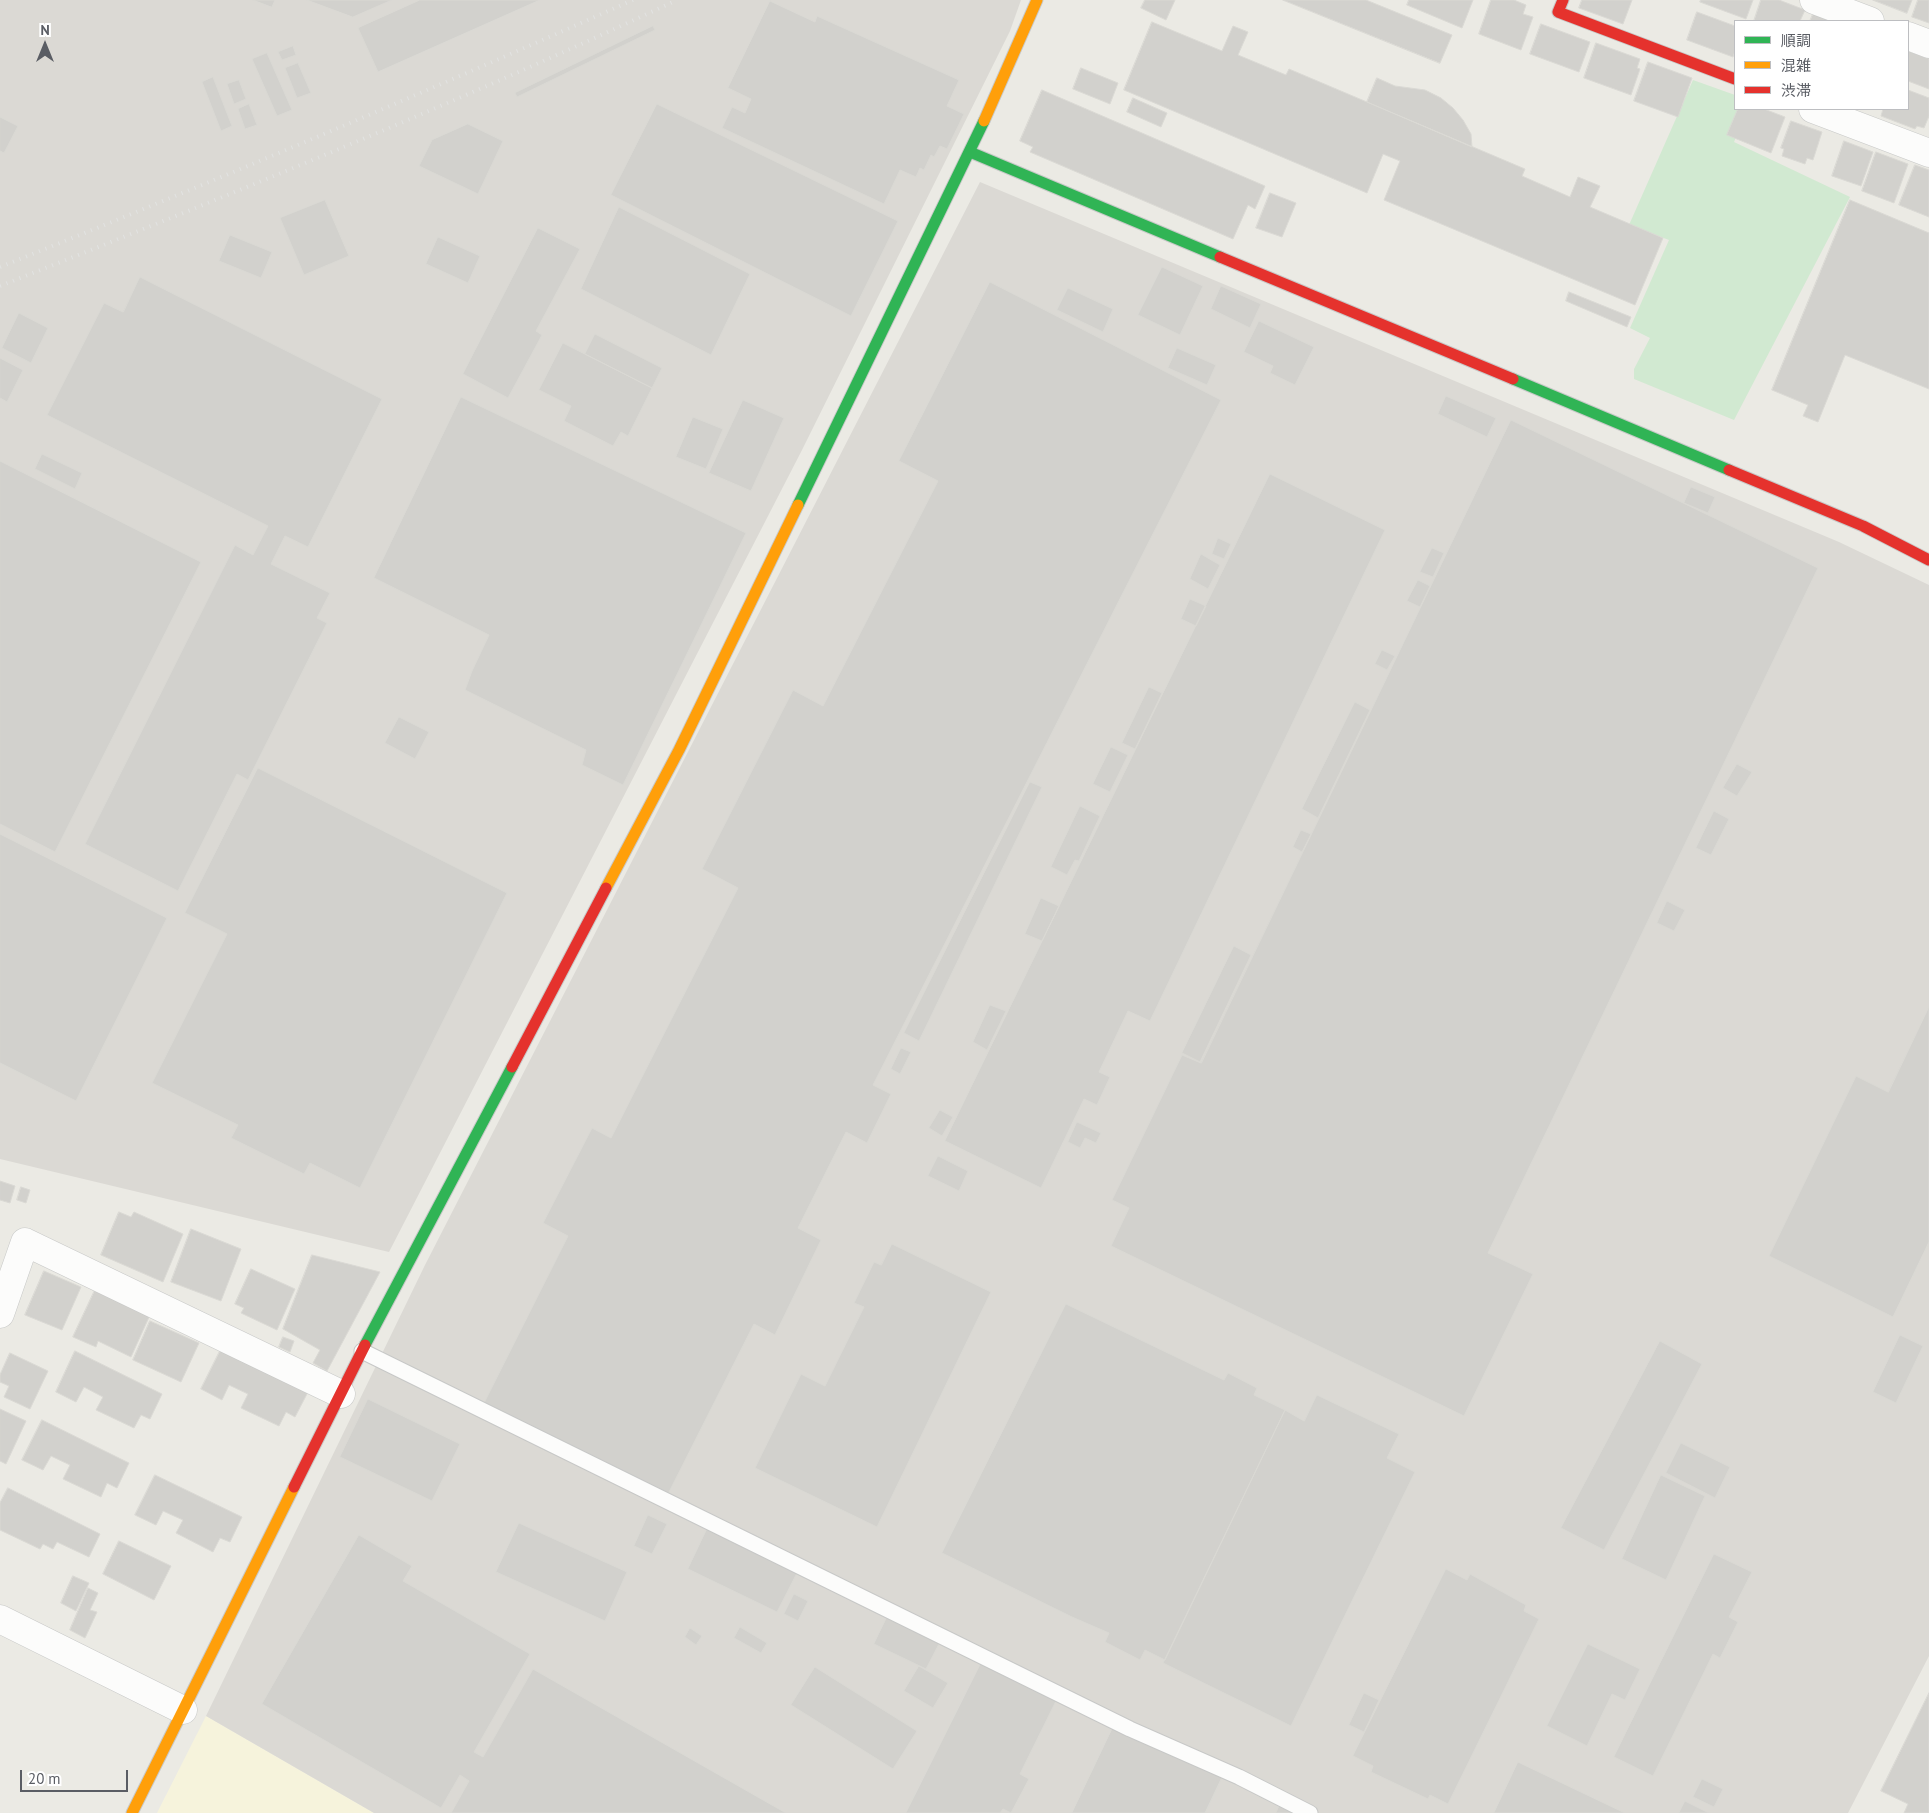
<!DOCTYPE html>
<meta charset="utf-8">
<style>
body{margin:0}
#map{position:relative;width:1929px;height:1813px;overflow:hidden;background:#ebeae4;font-family:"PT Sans","Noto Sans JP",sans-serif}
canvas{display:block}
.legend{position:absolute;left:1734px;top:20px;width:175px;height:90px;box-sizing:border-box;background:#fff;border:1px solid #bdbec1;margin:0;padding:6px 9px;list-style:none;font-size:15px;color:#5a5d64}
.legend li{display:flex;align-items:center;gap:10px;height:25px}
.legend b{width:25px;border:1px solid #bdbec1}
.north{position:absolute;left:20px;top:20px;width:50px;height:50px;-webkit-text-stroke:4px #fff;paint-order:stroke;rotate:0deg;font-size:14px;font-weight:700;line-height:20px;text-align:center;color:#5a5d64}
.north::after{content:'';display:block;margin:auto;width:18px;height:22px;background:#5a5d64;clip-path:polygon(50% 0,100% 100%,50% 72%,0 100%)}
.scale{position:absolute;left:20px;top:1770px;width:108px;height:22px;box-sizing:border-box;border:2px solid #5a5d64;border-top:0;padding-left:6px;font-size:15px;line-height:18px;white-space:nowrap;color:#5a5d64;-webkit-text-stroke:4px #fff;paint-order:stroke}
</style>
<div id="map">
<canvas width="1929" height="1813"></canvas>
<ul class="legend">
<li><b style="height:6px;background:#30b455"></b>順調</li>
<li><b style="height:6px;background:#ff9f0a"></b>混雑</li>
<li><b style="height:6px;background:#e5322d"></b>渋滞</li>
</ul>
<div class="north">N</div>
<div class="scale">20 m</div>
</div>
<script>
const ctx = document.querySelector('canvas').getContext('2d');
ctx.lineJoin = 'round';
function fillPath(path, color) { ctx.fillStyle = color; ctx.fill(path, 'evenodd'); }
function strokePath(path, color, width, dash) { ctx.strokeStyle = color; ctx.lineWidth = width; ctx.lineCap = dash ? 'butt' : 'round'; ctx.setLineDash(dash || []); ctx.stroke(path); }
fillPath(new Path2D(`
 M206 1716 374 1813H157Z`), '#f6f3dc');
fillPath(new Path2D(`
 M0 0H1021L1010 31 802 450 389 1252 0 1159Z
 M980 182 1839 542 1929 585V1656L1848 1813H374L206 1716 425 1265Z`), '#dbd9d4');
fillPath(new Path2D(`
 M1693 80 1735 95V109H1748L1734 142 1850 197 1734 420 1634 379V369L1650 338 1630 328 1669 240 1629 225Z`), '#d1e9d1');
const building = new Path2D(`
 M253 0H275L272 7Z
 M307 0H392L353 17Z
 M420 0H540L378 72 358 28Z
 M1145 0H1175L1166 20 1141 8Z
 M1283 0H1366L1452 35 1440 63Z
 M1409 0H1473L1462 28 1407 5Z
 M1491 0H1514L1526 5 1523 14 1533 17 1521 50 1479 34Z
 M1582 0H1632L1623 24 1579 8Z
 M1701 0H1753L1746 19 1700 2Z
 M1761 0H1779L1805 10 1800 21H1754Z
 M1873 0H1912L1907 13Z
 M1918 0H1929V23L1912 17Z
 M770 1 815 22 817 16 959 80 947 106 964 114 947 149 940 146 934 157 931 155 924 170 920 168 916 177 900 170 884 204 722 128 732 107 745 113 751 99 728 88Z
 M1697 12 1735 26V51L1733 57 1687 40Z
 M1814 12 1838 21H1810Z
 M1152 22 1222 51 1233 26 1248 32 1238 55 1286 75 1289 69 1525 169 1522 176 1570 197 1578 177 1600 186 1590 207 1663 238 1635 305 1384 200 1400 161 1383 154 1367 193 1124 90Z
 M1541 24 1590 42 1579 72 1530 54Z
 M653 26 655 30 517 97 515 93Z
 M1596 43 1640 59 1637 68 1640 69 1631 95 1584 78Z
 M293 46 296 55 282 60 278 52Z
 M1908 51 1929 59V89L1908 81Z
 M267 53 292 110 277 116 252 59Z
 M1648 62 1692 78 1678 117 1634 101Z
 M298 63 311 93 297 98 285 68Z
 M1081 68 1118 83 1110 104 1073 89Z
 M213 77 232 126 221 131 202 82Z
 M1377 78 1395 86 1425 90 1441 98 1453 108 1463 120 1471 134 1472 147 1367 102Z
 M239 80 246 99 234 104 227 84Z
 M1042 90 1265 186 1255 209 1248 205 1233 239 1030 152 1033 147 1020 141Z
 M1908 90 1929 98V116L1924 128 1917 126 1915 129 1881 116 1883 109H1908Z
 M1133 98 1167 113 1161 127 1127 112Z
 M249 104 257 125 245 129 238 109Z
 M657 104 898 221 851 316 611 195Z
 M1738 109H1764L1785 117 1771 153 1727 135Z
 M0 117 18 126 4 153 0 151Z
 M1791 121 1822 132 1813 160 1807 158 1805 164 1782 156 1784 149 1781 148Z
 M468 124 503 141 478 194 419 166 432 140Z
 M1844 141 1873 152 1861 186 1832 176Z
 M1876 152 1908 164 1894 203 1862 191Z
 M1915 165 1929 170V217L1899 205Z
 M1270 193 1296 203 1282 237 1256 228Z
 M325 200 349 256 304 275 280 218Z
 M1850 200 1929 233V389L1845 355 1818 422 1803 416 1808 405 1772 390Z
 M619 207 750 274 711 355 581 289Z
 M538 228 580 249 536 331 542 335 508 398 463 374Z
 M230 235 272 252 261 278 219 261Z
 M438 237 480 256 468 283 426 264Z
 M1162 267 1203 286 1180 335 1138 315Z
 M140 277 382 399 308 547 285 536 271 564 330 593 317 618 327 623 248 780 237 774 178 891 85 844 235 545 253 555 268 526 47 415 104 303 123 312Z
 M990 282 1221 400 873 1085 891 1094 867 1143 846 1132 798 1228 821 1240 775 1335 754 1324 667 1496 484 1403 568 1236 543 1223 592 1128 611 1138 738 888 702 869 793 690 823 706 938 481 899 461Z
 M1221 286 1261 304 1250 328 1211 309Z
 M1068 288 1113 309 1103 332 1057 310Z
 M1569 292 1631 317 1627 327 1566 301Z
 M19 313 48 328 31 363 2 348Z
 M1259 321 1314 347 1295 385 1270 373 1273 366 1244 352Z
 M595 334 662 368 652 388 585 354Z
 M563 343 652 388 628 436 621 432 613 446 564 421 571 406 539 390Z
 M1177 348 1216 365 1207 385 1168 368Z
 M0 358 23 370 7 402 0 398Z
 M1446 396 1496 418 1487 437 1438 414Z
 M461 397 746 533 623 785 582 765 586 750 465 690 472 671 489 635 374 578Z
 M743 400 784 418 751 491 709 473Z
 M693 417 723 429 706 469 676 457Z
 M1511 420 1818 568 1488 1253 1533 1274 1464 1416 1111 1246 1129 1208 1112 1200 1182 1055 1201 1063Z
 M42 454 82 473 75 489 35 469Z
 M0 461 201 562 55 852 0 824Z
 M1270 474 1385 530 1150 1021 1128 1011 1099 1072 1110 1077 1097 1105 1084 1099 1041 1188 945 1141Z
 M1691 487 1715 497 1708 513 1684 503Z
 M1218 538 1231 544 1224 559 1212 554Z
 M1432 548 1444 553 1433 577 1420 572Z
 M1201 554 1220 565 1208 589 1190 579Z
 M1418 580 1430 586 1420 607 1407 601Z
 M1190 599 1206 606 1196 626 1181 619Z
 M1382 650 1395 656 1387 670 1375 664Z
 M1149 687 1162 693 1135 749 1122 743Z
 M1355 702 1370 710 1318 818 1302 809Z
 M399 717 429 732 415 759 385 743Z
 M1111 747 1128 755 1110 792 1093 784Z
 M1737 764 1752 772 1737 796 1723 788Z
 M258 768 507 893 360 1188 310 1163 304 1174 231 1138 238 1125 152 1083 227 934 185 913Z
 M1030 782 1042 787 919 1041 904 1033Z
 M1080 806 1100 816 1079 861 1075 860 1067 875 1051 867Z
 M1714 811 1729 819 1711 855 1696 848Z
 M1301 830 1311 834 1302 852 1293 847Z
 M0 834 167 918 76 1101 0 1063Z
 M1041 898 1059 906 1042 941 1025 934Z
 M1667 901 1685 910 1674 931 1657 923Z
 M1234 946 1251 955 1200 1062 1182 1053Z
 M990 1005 1006 1011 987 1050 973 1042Z
 M1929 1007V1242L1893 1317 1769 1256 1856 1076 1888 1092Z
 M901 1048 911 1052 900 1074 891 1069Z
 M940 1110 953 1117 942 1136 929 1128Z
 M1077 1122 1101 1133 1096 1143 1085 1138 1080 1148 1068 1142Z
 M938 1156 968 1171 959 1191 928 1176Z
 M0 1181 15 1186 10 1203 0 1200Z
 M21 1187 30 1190 26 1203 17 1200Z
 M119 1212 131 1217 134 1212 183 1234 163 1282 101 1255Z
 M191 1229 241 1249 221 1301 171 1282Z
 M892 1244 991 1292 877 1527 755 1468 801 1374 825 1386 864 1307 854 1303 874 1262 881 1265Z
 M312 1255 380 1272 327 1371 313 1363 320 1350 283 1329Z
 M251 1269 295 1289 277 1330 241 1313 244 1308 235 1304Z
 M44 1271 81 1287 62 1330 25 1315Z
 M95 1290 150 1315 131 1357 98 1341 96 1347 73 1337Z
 M1066 1304 1224 1380 1228 1373 1257 1388 1254 1395 1285 1410 1165 1660 1145 1650 1140 1660 1105 1642 1109 1633 1072 1617 942 1553Z
 M150 1321 199 1343 181 1382 133 1360Z
 M1900 1335 1923 1346 1896 1403 1873 1392Z
 M283 1337 294 1341 290 1352 279 1347Z
 M1660 1341 1702 1364 1604 1550 1561 1528Z
 M221 1349 308 1392 295 1417 286 1412 279 1426 241 1408 248 1394 229 1385 222 1400 201 1389Z
 M75 1351 162 1394 150 1419 141 1415 134 1428 96 1410 103 1397 84 1387 76 1402 56 1392Z
 M10 1353 48 1371 30 1409 4 1397 9 1386 0 1382V1375Z
 M1317 1395 1399 1434 1387 1458 1415 1472 1291 1726 1163 1663 1285 1410 1304 1421Z
 M368 1399 460 1444 432 1501 340 1457Z
 M0 1409 26 1421 6 1464 0 1461Z
 M42 1420 129 1463 117 1488 107 1483 101 1497 63 1479 70 1465 51 1456 43 1470 22 1460Z
 M1681 1443 1730 1467 1715 1498 1666 1473Z
 M155 1475 242 1517 230 1542 220 1538 213 1552 176 1533 183 1520 163 1511 156 1525 135 1515Z
 M1661 1475 1705 1496 1666 1580 1622 1559Z
 M8 1488 100 1534 89 1557 57 1542 53 1549 43 1544 40 1549 0 1530V1503Z
 M648 1515 667 1524 652 1554 634 1546Z
 M519 1523 627 1572 605 1621 496 1572Z
 M707 1529 797 1573 777 1612 688 1569Z
 M359 1535 412 1566 403 1581 530 1654 474 1752 483 1757 533 1669 786 1813H451L469 1781 460 1775 441 1808 262 1704Z
 M119 1541 171 1566 154 1600 103 1574Z
 M1714 1554 1752 1572 1729 1617 1738 1622 1720 1658 1713 1654 1653 1776 1614 1757Z
 M1446 1569 1467 1580 1470 1574 1526 1605 1524 1611 1539 1619 1448 1804 1430 1795 1428 1799 1371 1772 1373 1766 1353 1756Z
 M73 1576 89 1583 76 1611 61 1603Z
 M88 1588 98 1593 90 1610 97 1612 85 1638 70 1630Z
 M794 1594 808 1601 798 1621 784 1614Z
 M887 1617 940 1642 926 1669 874 1644Z
 M740 1627 767 1643 761 1653 734 1638Z
 M690 1628 702 1636 696 1645 685 1637Z
 M1588 1644 1640 1669 1625 1700 1612 1694 1587 1746 1547 1726Z
 M982 1661 1057 1699 1020 1774 1029 1779 1011 1813 1003 1809 1000 1813H906Z
 M919 1666 948 1683 933 1708 904 1691Z
 M815 1667 917 1731 893 1769 791 1705Z
 M1364 1693 1379 1700 1364 1732 1349 1725Z
 M1929 1693V1813H1904L1908 1804 1881 1791Z
 M1114 1725 1223 1775 1205 1813H1072Z
 M1518 1762 1625 1813H1494Z
 M1702 1779 1723 1789 1714 1807 1693 1797Z
 M1685 1801 1709 1813H1679Z
 M1281 1802 1304 1813H1276Z`);
fillPath(building, '#d2d1cd');
strokePath(building, '#dad9d4', 1);
const lane = new Path2D(`
 M362 1351 1130 1729 1239 1777 1310 1813`);
const street = new Path2D(`
 M1814 0 1870 21
 M1908 36 1929 44
 M1813 109 1929 153
 M0 1314 25 1242 341 1394
 M0 1619 183 1710`);
const fast = new Path2D(`
 M970 152 1220 257
 M1513 379 1729 470
 M798 505 984 121
 M365 1345 512 1067`);
const slow = new Path2D(`
 M984 121 1037 0
 M606 888 679 750 798 505
 M132 1813 294 1487`);
const jam = new Path2D(`
 M1563 0 1558 12 1735 79
 M1220 257 1513 379
 M1729 470 1863 526 1929 560
 M512 1067 606 888
 M294 1487 365 1345`);
strokePath(lane, '#c7c8c7', 17);
strokePath(street, '#c7c8c7', 29);
strokePath(fast, '#c8c9c8', 13);
strokePath(slow, '#c8c9c8', 13);
strokePath(jam, '#c8c9c8', 13);
strokePath(lane, '#fcfcfb', 15);
strokePath(street, '#fcfcfb', 28);
strokePath(fast, '#30b455', 11);
strokePath(slow, '#ff9f0a', 11);
strokePath(jam, '#e5322d', 11);
strokePath(new Path2D(`
 M0 267C213 182 424 93 633 0
 M0 286C228 196 455 104 677 0`), '#e2e3e2', 4, [1, 6]);
</script>
